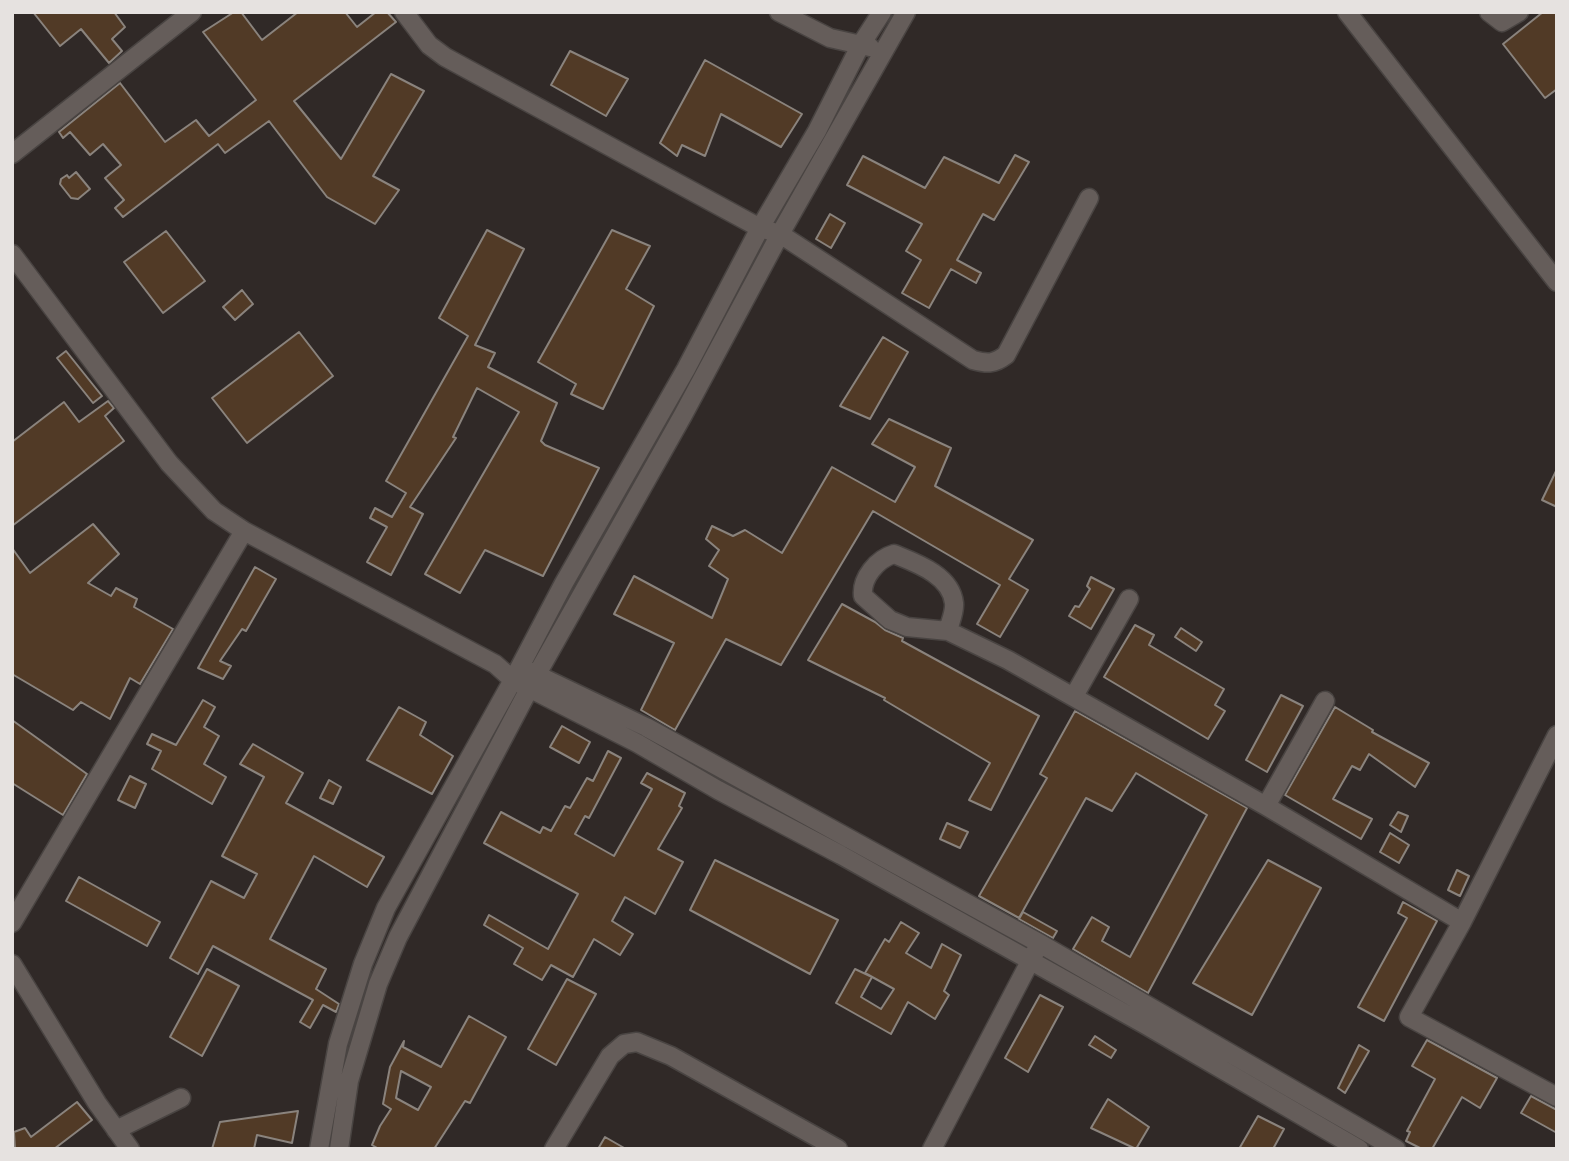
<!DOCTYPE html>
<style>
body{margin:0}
#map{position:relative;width:1569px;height:1161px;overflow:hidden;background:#302927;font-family:Cabin,sans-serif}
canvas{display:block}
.frame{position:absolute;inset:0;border:14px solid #e6e2e0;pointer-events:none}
</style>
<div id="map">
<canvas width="1569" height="1161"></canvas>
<div class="frame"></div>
</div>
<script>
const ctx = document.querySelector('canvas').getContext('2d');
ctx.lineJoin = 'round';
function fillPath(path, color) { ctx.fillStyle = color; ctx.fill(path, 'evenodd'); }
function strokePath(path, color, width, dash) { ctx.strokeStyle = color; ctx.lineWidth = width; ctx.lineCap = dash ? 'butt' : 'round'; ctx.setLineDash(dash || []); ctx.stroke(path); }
const building = new Path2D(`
 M33 12H114L125 27 112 39 122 51 109 63 81 29 60 46Z
 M234 12H241L262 40 298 12H345L357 27 376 12H387L396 22 294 101 341 159 391 74 424 91 373 176 399 190 375 224 327 197 269 121 225 153 218 144 123 217 115 208 124 200 105 178 121 165 103 144 90 155 70 132 63 138 59 132 120 83 165 142 196 120 209 136 256 100 203 32Z
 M1543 12H1557V89L1545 98 1503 44Z
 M570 51 628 79 606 116 551 85Z
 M705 60 802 114 781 147 721 114 705 156 682 145 677 156 660 143Z
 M1015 155 1029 162 994 220 983 214 957 260 981 273 976 283 951 269 929 308 902 293 921 260 906 251 922 224 847 185 863 156 925 188 944 157 999 183Z
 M76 172 90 189 78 199 71 198 60 184 61 179 67 175 69 178Z
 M830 214 845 223 831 248 816 239Z
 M487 230 524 249 475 345 495 353 488 367 557 403 541 441 545 445 599 468 543 576 485 550 460 593 425 574 519 412 477 388 453 437 456 438 410 507 423 514 391 575 367 562 387 527 370 518 375 508 392 517 406 493 386 481 468 336 439 318Z
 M612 230 650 246 626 289 654 306 603 409 571 394 576 384 538 362Z
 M166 231 205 281 163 313 124 262Z
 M242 290 253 304 235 320 223 307Z
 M299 332 333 376 247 443 212 398Z
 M883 337 908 352 870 419 840 406Z
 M66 351 102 396 93 403 57 358Z
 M108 401 114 408 105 416 124 441 12 526V442L64 402 79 422Z
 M889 419 951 448 935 486 1033 540 1009 579 1028 590 1000 637 977 624 1000 585 873 511 781 665 726 639 675 730 641 710 674 643 614 614 634 576 712 618 728 579 709 566 719 550 706 539 712 526 733 536 745 530 782 553 832 467 895 502 915 467 872 444Z
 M1557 469V507L1542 500Z
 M93 524 119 554 88 583 111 596 116 588 137 599 134 607 173 629 140 684 130 678 110 719 81 702 73 710 12 674V548L30 573Z
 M255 567 276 579 246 631 242 629 220 661 231 666 223 679 198 668Z
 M1091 577 1114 589 1091 629 1069 616 1075 606 1079 607 1090 589 1087 586Z
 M842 604 875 622 885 630 903 638 902 641 1039 716 991 810 969 800 990 763 884 700 885 698 808 660Z
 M1135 625 1154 635 1149 645 1224 689 1215 705 1225 711 1208 739 1104 677Z
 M1181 628 1202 642 1196 651 1175 637Z
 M1281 695 1303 706 1267 772 1246 760Z
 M203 700 215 707 204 727 219 736 204 764 226 777 212 804 152 769 161 751 147 744 152 734 176 745Z
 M399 707 426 722 420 735 453 756 432 794 367 760Z
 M1335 707 1373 730 1372 732 1429 763 1415 787 1369 754 1360 770 1352 766 1333 799 1372 819 1361 839 1285 795Z
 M1075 711 1247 808 1148 993 1073 949 1092 917 1109 927 1102 941 1130 957 1207 815 1136 773 1112 811 1086 798 1019 918 979 896 1047 778 1040 774Z
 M12 720 87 774 63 815 12 783Z
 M562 726 590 742 579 763 550 747Z
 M253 744 303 773 286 803 384 857 367 887 314 856 270 939 326 969 316 989 339 1004 336 1012 323 1005 310 1028 300 1022 313 1000 213 946 198 974 170 958 211 881 244 898 257 874 222 856 264 777 240 764Z
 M608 751 621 758 589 818 585 816 575 834 614 856 652 789 641 783 647 773 685 793 679 806 682 808 658 849 683 862 655 914 625 897 612 921 633 934 620 955 594 939 573 977 551 965 542 980 514 964 523 948 484 925 489 915 548 949 578 894 484 843 501 812 540 833 543 827 551 831 565 806 570 808 587 778 593 781Z
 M130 776 146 784 135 808 118 800Z
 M329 780 341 787 333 804 320 798Z
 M1398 812 1408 816 1401 832 1390 825Z
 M947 823 968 832 960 848 940 839Z
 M1390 833 1409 845 1399 863 1380 852Z
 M715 860 838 920 810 974 690 910Z
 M1268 860 1321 888 1252 1015 1193 983Z
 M1457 870 1469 876 1460 896 1448 890Z
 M79 877 160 922 147 946 66 901Z
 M1403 902 1437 921 1384 1021 1358 1007 1407 918 1398 913Z
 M1023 912 1057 931 1053 938 1019 919Z
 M901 922 919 933 906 953 931 968 942 944 961 955 944 991 949 995 935 1019 908 1002 891 1034 836 1003 855 969 872 977 861 997 881 1009 894 989 865 973 885 939 889 942Z
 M207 969 239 986 202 1056 170 1037Z
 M567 979 596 994 556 1065 528 1049Z
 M1040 995 1063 1007 1028 1072 1005 1058Z
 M469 1016 506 1037 470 1103 465 1101 434 1149H379L372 1145 380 1126 391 1109 383 1104 390 1067 404 1041 403 1047 441 1067ZM401 1071 431 1087 418 1110 396 1098Z
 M1095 1036 1116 1050 1111 1058 1089 1045Z
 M1427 1040 1497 1078 1480 1108 1462 1097 1432 1149H1422L1406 1141 1410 1132 1407 1131 1435 1079 1412 1066Z
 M1359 1045 1369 1051 1345 1093 1338 1088Z
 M1531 1096 1557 1110V1133L1521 1113Z
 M1108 1099 1149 1127 1136 1149 1091 1128Z
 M77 1102 92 1120 54 1149H15L14 1132 25 1128 31 1137Z
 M298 1111 292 1143 257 1135 254 1149H212L220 1122Z
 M1258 1116 1284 1129 1273 1149H1239Z
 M605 1137 626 1149H598Z`);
fillPath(building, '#513a26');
strokePath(building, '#8a837d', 2);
const minor = new Path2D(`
 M404 12 429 45 445 57 760 228 780 234 973 360C988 364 994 364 1006 355L1089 198
 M779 12 830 38 870 47
 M1347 12 1557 282
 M1489 12 1502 22 1519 12
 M12 154 192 12
 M12 254 169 463 214 511 244 531 495 664 513 680 637 743 718 790 841 855 1144 1024 1359 1149
 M948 631C950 622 955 612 954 603 951 575 916 563 894 554 877 559 861 578 863 596L890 620 907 627 948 631 1008 660 1266 806 1462 922
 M529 671 646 727 1039 943 1396 1149
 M1074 696 1129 599
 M1557 735 1462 922 1409 1017 1557 1097
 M1266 806 1325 701
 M12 923 244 531
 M12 964 97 1103 130 1149
 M116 1130 181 1098
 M319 1149 338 1044 363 964 386 908 513 680 564 583 686 369 760 228 817 131 860 46 882 12
 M339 1149 349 1081 378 984 398 937 537 674 683 415 780 234 906 12
 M554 1149 610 1056 624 1044 637 1042 671 1056 838 1149
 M932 1149 1035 952`);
strokePath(minor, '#494442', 21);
strokePath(minor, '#655d5a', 18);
</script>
